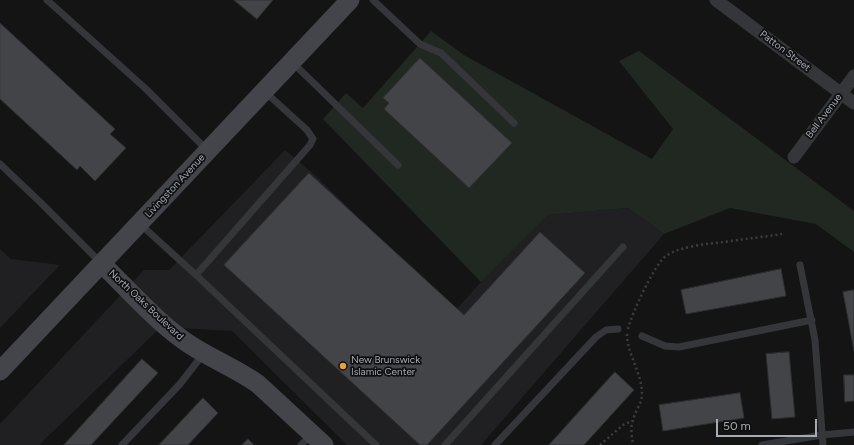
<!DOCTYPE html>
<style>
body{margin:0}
#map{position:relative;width:854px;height:445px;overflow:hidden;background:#141415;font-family:Figtree,sans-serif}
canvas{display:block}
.scale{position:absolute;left:716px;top:419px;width:101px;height:18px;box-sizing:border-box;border:2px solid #a6acb5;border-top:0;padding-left:5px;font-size:12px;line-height:14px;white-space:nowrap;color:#a6acb5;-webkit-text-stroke:3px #0f0f10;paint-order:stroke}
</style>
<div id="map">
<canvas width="854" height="445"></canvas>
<div class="scale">50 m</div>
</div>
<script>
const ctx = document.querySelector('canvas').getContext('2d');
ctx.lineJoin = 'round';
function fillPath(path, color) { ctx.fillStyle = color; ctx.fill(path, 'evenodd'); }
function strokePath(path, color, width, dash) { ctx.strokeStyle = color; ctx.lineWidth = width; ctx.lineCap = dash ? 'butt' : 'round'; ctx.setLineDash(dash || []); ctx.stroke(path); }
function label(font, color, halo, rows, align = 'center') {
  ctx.font = font + ' Figtree,sans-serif'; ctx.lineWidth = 3.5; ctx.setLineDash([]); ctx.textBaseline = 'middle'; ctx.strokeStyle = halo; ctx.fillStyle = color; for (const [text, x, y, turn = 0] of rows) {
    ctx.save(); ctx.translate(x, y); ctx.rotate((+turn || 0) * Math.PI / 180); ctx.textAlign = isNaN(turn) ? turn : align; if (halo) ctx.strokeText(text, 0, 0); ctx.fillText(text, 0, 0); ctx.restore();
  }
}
fillPath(new Path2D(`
 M285 150 317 177 454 312 481 282 548 215 628 208 664 234 481 445H347L232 331 161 327 39 445H0V424L144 270H169Z
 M0 249 11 259 60 265 0 328Z`), '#202022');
fillPath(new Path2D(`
 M431 31 464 55 652 159 673 129 619 61 639 51 854 211V252L816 224 730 208 664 234 628 208 548 215 481 282 323 119 346 93 363 108Z`), '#202821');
const building = new Path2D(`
 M234 0H273L257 19Z
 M0 23 115 129 110 134 126 148 95 181 80 166 77 170 0 99Z
 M420 58 512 143 469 188 384 109 389 103 383 98Z
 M309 173 464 315 540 232 585 273 427 445H420L224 265Z
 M781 269 786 296 686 314 681 290Z
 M854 290V351L843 292Z
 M789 352 795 417 772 419 766 354Z
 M142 359 158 373 91 445H64Z
 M615 372 634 390 584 445H549Z
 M844 375H854V401L845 402Z
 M740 393 744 418 663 431 659 405Z
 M203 398 218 413 188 445H159Z
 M248 439 254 445H242Z`);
fillPath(building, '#434448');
strokePath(building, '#2e2e31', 1);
strokePath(new Path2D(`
 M628 329C631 315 655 263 666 256 680 246 707 244 724 242 744 239 763 237 782 234
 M627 334C627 354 642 373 642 394 642 404 635 411 633 420 630 428 632 437 633 445
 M600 445 623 425 632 421`), '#3b3d41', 2.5, [2, 3]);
strokePath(new Path2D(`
 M47 0 146 89 208 151
 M373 0 420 44 441 53 514 123
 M292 62 398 165
 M0 164 39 201 101 263
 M140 224 196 275 376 445
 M800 265 815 340 823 445
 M196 275 310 145 313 139 307 130 264 91
 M642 336 665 346 679 347 812 320
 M122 445 180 384 204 353
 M301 445 312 434
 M445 445 623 247
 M495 445 596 337 606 330 618 329
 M762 445 822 435 854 432`), '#35363a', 7);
strokePath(new Path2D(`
 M716 0 854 103
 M794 157 854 76`), '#35363a', 13);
strokePath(new Path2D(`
 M102 264C131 292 158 324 192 346 214 360 237 369 258 384L324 445
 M0 371 350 0`), '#43454a', 19);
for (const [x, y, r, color] of [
 [343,366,4,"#e79e3b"]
]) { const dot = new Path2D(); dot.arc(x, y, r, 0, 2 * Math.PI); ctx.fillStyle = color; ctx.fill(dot); strokePath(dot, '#0f0f10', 1.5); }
label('10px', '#a6acb5', '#0f0f10', [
 ["Patton Street",785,51,37],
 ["Bell Avenue",824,116,-53],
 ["Livingston Avenue",175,186,-47],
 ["North Oaks Boulevard",146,305,43]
]);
label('10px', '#a6acb5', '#0f0f10', [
 ["New Brunswick",351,360],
 ["Islamic Center",351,372]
], 'left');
</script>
